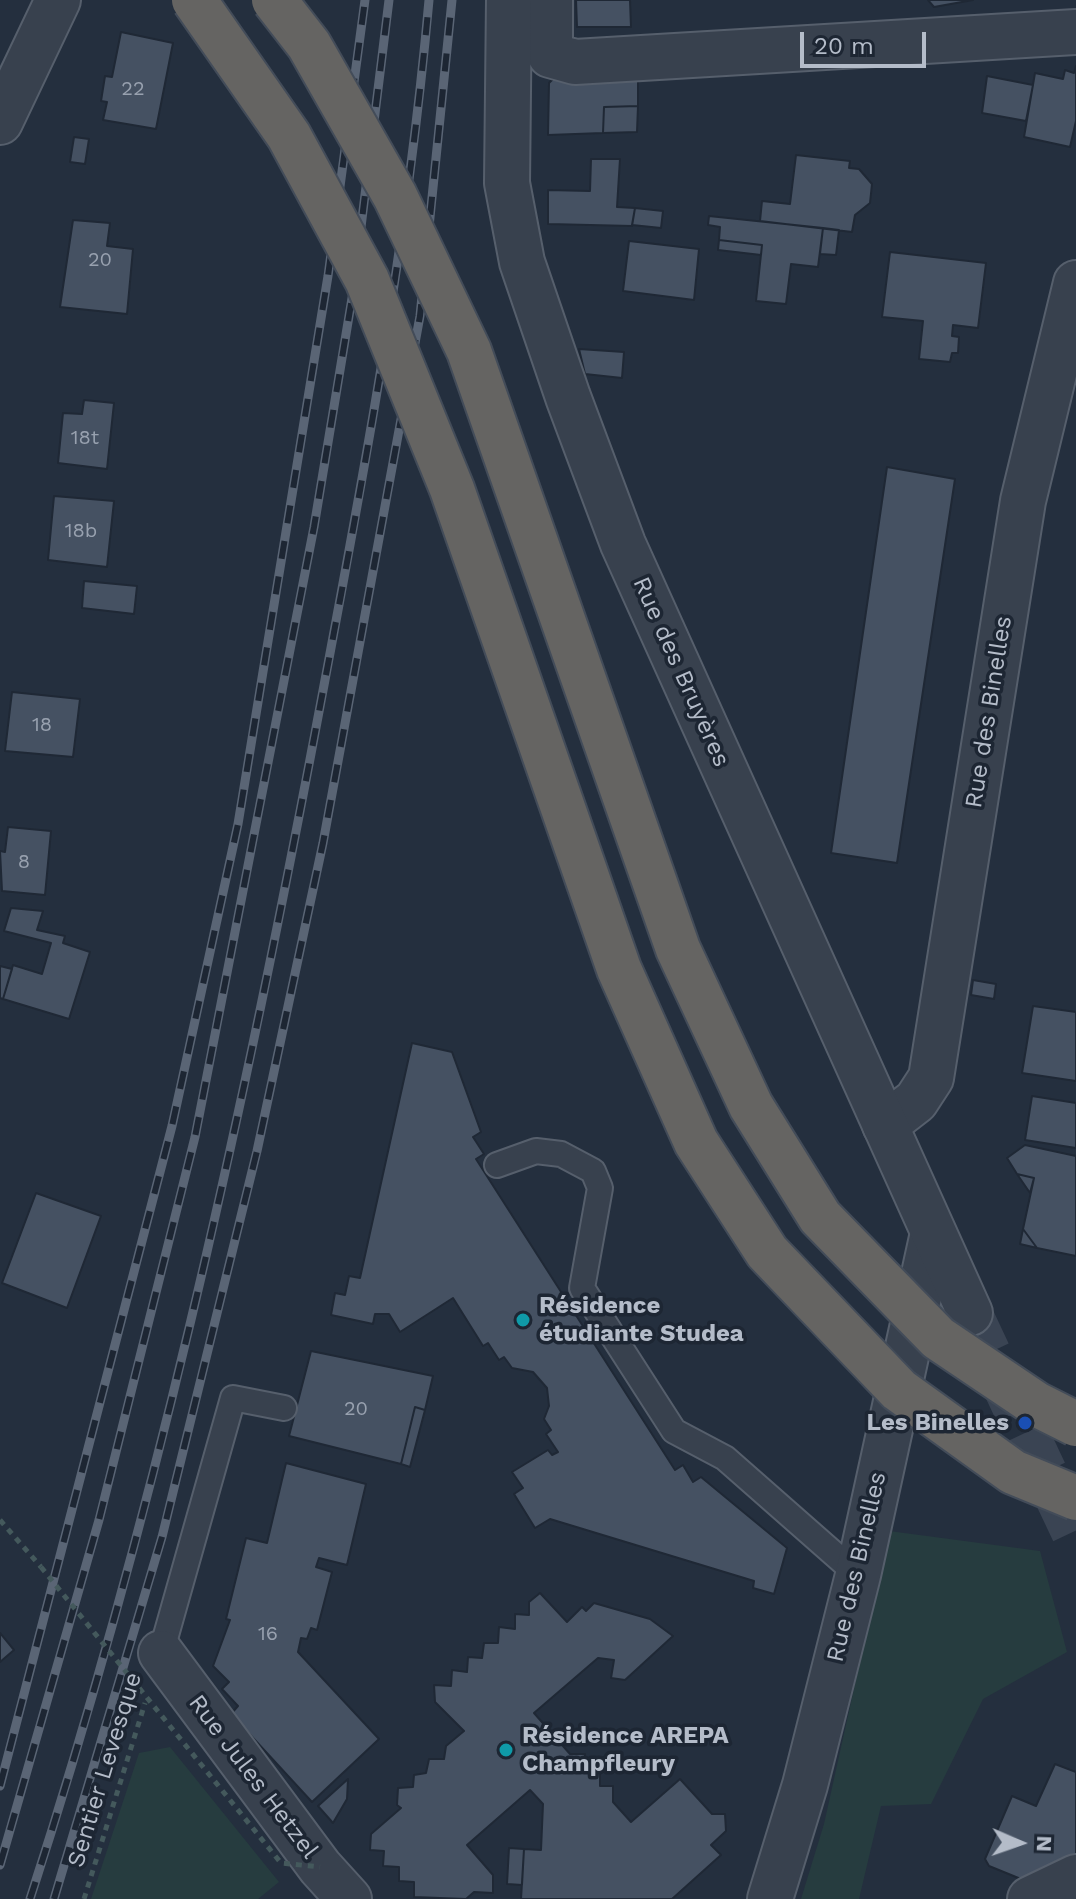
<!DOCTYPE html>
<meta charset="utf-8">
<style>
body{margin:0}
#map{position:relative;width:1076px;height:1899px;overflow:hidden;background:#242f3e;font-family:"Work Sans",sans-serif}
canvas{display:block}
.north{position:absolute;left:980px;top:1803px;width:80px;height:80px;-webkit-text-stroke:6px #1d2633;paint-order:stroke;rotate:92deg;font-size:22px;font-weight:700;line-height:32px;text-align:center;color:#b4bcc9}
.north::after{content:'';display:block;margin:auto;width:28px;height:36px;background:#b4bcc9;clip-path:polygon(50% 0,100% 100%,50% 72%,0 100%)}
.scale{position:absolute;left:800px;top:32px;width:126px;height:36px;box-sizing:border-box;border:4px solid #b4bcc9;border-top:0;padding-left:10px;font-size:24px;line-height:28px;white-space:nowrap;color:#b4bcc9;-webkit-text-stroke:6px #1d2633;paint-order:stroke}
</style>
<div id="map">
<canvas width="1076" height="1899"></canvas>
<div class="north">N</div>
<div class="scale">20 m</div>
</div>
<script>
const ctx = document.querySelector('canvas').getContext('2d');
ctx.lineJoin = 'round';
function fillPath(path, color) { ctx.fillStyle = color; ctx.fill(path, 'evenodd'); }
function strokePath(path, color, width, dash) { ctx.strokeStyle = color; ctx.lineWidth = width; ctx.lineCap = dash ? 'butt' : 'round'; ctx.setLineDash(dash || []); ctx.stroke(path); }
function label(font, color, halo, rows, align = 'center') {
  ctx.font = font + ' "Work Sans",sans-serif'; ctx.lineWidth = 7; ctx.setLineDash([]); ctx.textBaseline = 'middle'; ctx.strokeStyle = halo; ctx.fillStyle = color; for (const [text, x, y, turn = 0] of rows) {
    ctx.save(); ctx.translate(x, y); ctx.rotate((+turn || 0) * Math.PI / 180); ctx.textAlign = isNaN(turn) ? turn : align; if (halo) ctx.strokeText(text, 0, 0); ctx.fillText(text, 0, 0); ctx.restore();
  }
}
fillPath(new Path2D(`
 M889 1531 1040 1551 1067 1652 983 1699 931 1804 881 1806 859 1899H801L824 1824Z
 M170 1747 279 1882 258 1899H91L139 1753Z`), '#263c3f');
const building = new Path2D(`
 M576 0H630L631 27H577Z
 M928 0H973L934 7Z
 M121 32 173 43 156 129 103 120 107 102 101 101 105 76 112 77Z
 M1076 66V121L1070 147 1024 137 1035 73 1063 79 1065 70 1074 73Z
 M638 68V106L604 107 603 133 548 135 549 83 562 70Z
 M987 76 1033 85 1026 121 982 113Z
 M638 106 637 132 603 133 604 107Z
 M74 137 89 139 85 164 70 162Z
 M796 155 850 161 849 168 859 169 872 184 870 203 855 215 852 232 760 221 762 201 790 204Z
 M591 159H620L617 207 635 208 632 226 548 224V190L590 191Z
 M635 208 663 211 661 228 632 225Z
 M709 216 823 228 818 267 791 264 786 304 756 301 762 245 719 240 720 227 708 225Z
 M73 220 110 223 107 246 133 249 127 314 60 307Z
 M823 228 839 230 836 255 820 254Z
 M719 240 762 245 761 255 718 250Z
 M629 241 699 249 694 300 623 291Z
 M890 252 986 263 978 328 953 325 952 336 959 337 958 353H952L950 362 919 359 923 321 882 317Z
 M579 349 624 352 622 378 585 374Z
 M84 400 114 403 107 469 58 463 63 413 82 414Z
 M887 467 955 479 897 863 831 853Z
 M54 496 114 501 107 567 48 560Z
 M84 581 137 586 134 614 82 608Z
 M12 692 80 699 73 757 5 751Z
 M8 827 51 831 45 895 2 891 0 851 5 852Z
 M11 908 43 911 37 930 65 936 63 943 90 952 69 1019 3 999 13 965 42 974 51 943 4 931Z
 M0 966 12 969 3 999 0 998Z
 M973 980 996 984 994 999 971 995Z
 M1033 1006 1076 1012V1081L1022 1073Z
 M412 1043 452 1052 481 1132 473 1137 484 1154 476 1159 675 1470 683 1465 693 1482 701 1477 787 1548 774 1594 753 1588 754 1581 550 1519 535 1528 514 1494 523 1488 512 1472 548 1450 552 1455 558 1452 546 1434 551 1430 544 1419 549 1406 547 1388 533 1372 512 1368 504 1357 499 1360 488 1343 483 1346 453 1298 400 1332 389 1314H375L373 1324 331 1315 335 1293 345 1295 349 1276 360 1278Z
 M1032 1096 1076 1103V1148L1025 1140Z
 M1025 1145 1076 1156V1256L1037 1248 1023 1229 1034 1178 1017 1174 1007 1158Z
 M1017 1174 1034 1178 1030 1193Z
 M36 1193 101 1216 67 1308 2 1283Z
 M1023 1229 1037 1248 1020 1244Z
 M311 1351 433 1376 425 1410 415 1407 401 1464 289 1436Z
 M415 1407 425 1410 410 1467 401 1464Z
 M286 1463 366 1484 347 1565 319 1558 316 1567 332 1572 317 1630 311 1628 307 1639 301 1638 298 1652 379 1739 312 1802 231 1714 238 1706 222 1689 229 1682 213 1666 230 1620 226 1619 246 1538 267 1543Z
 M540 1593 567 1622 582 1607 586 1611 594 1603 650 1619 673 1636 625 1680 611 1678 614 1660 598 1658 534 1713 570 1754H585V1769L600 1770V1786H613V1802L631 1822 680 1779 712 1814H725L726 1831 711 1845 721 1855 672 1899H521L524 1849 541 1850 543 1804 530 1790 467 1845 493 1875V1893L474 1892 466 1899 414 1897V1882L399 1881V1867L383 1866 384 1851 370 1850 371 1834 401 1808 397 1805 398 1788 413 1787 414 1775 426 1773 429 1759H444L446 1746 464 1731 435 1702 434 1685 451 1686 452 1670 467 1672 468 1657 482 1658 484 1643H498L499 1627 515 1629V1614L529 1615V1602Z
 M0 1633 14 1650 0 1662Z
 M1055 1764 1076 1772V1871L1043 1888 989 1866 985 1859 1012 1796 1036 1806Z
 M348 1779 347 1799 333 1823 318 1806Z
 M509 1848 524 1849 522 1885 507 1884Z`);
fillPath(building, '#455162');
strokePath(building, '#1f2835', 2);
strokePath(new Path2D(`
 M970 1313 1076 1538`), '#3a4453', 44, [44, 22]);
const service = new Path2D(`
 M497 1165 536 1151 561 1154 593 1171 600 1188 582 1288 674 1431 725 1458 858 1575
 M161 1653 233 1398 284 1408`);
const minor = new Path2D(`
 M550 0V55L575 62 1076 32
 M0 122 58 0
 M885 1125 916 1101 931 1078 1023 501 1076 283
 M161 1653 320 1867 349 1899
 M770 1899 805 1785 858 1575 933 1233
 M1030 1899 1076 1877`);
const tertiary = new Path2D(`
 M509 0 507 183 522 262 568 397 623 544 970 1313`);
strokePath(service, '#565f6c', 28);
strokePath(minor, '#565f6c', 48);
strokePath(tertiary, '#565f6c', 48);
strokePath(new Path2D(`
 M0 1520 41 1567
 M84 1899 145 1703`), '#44595c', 5, [6, 6]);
strokePath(service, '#38414e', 24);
strokePath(minor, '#38414e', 44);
strokePath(tertiary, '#38414e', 44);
const rail = new Path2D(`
 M0 1786 172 1126 238 824 328 276 365 0
 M0 1865 99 1520 195 1137 314 527 353 292 389 0
 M30 1899C153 1520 241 1124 315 733 361 490 407 247 429 0
 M54 1899 162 1537 257 1151 323 843 420 316 452 0`);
strokePath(rail, '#5a6575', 9);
strokePath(rail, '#1d2633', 6, [18]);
const trunkBridge = new Path2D(`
 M194 0 289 136 367 280 452 489 619 969 696 1142 767 1252 899 1390 1013 1472 1076 1498
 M274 0 309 45 395 196 469 351 678 949 751 1106 820 1217 938 1338 1036 1404 1076 1424`);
strokePath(trunkBridge, '#434c59', 48, []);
strokePath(new Path2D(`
 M41 1567 281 1863 320 1867`), '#44595c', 5, [6, 6]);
strokePath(trunkBridge, '#656462', 44);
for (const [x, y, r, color] of [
 [523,1320,8,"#0f9aa8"],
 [1025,1423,8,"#1a4fb4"],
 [506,1750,8,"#0f9aa8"]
]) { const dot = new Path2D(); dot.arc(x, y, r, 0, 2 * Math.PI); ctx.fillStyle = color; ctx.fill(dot); strokePath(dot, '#1d2633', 3); }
label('20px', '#98a1af', null, [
 ["22",133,89],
 ["20",100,260],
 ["18t",85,438],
 ["18b",81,531],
 ["18",42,725],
 ["8",24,862],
 ["20",356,1409],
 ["16",268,1634]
]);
label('24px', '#b4bcc9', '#1d2633', [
 ["Rue des Bruyères",681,672,66],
 ["Rue des Binelles",989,712,-81],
 ["Rue des Binelles",857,1567,-77],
 ["Sentier Levesque",105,1770,-73],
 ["Rue Jules Hetzel",253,1777,53]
]);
label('bold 24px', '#b4bcc9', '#1d2633', [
 ["Résidence",539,1306],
 ["étudiante Studea",539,1334],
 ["Les Binelles",1009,1423,"right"],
 ["Résidence AREPA",522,1736],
 ["Champfleury",522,1764]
], 'left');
</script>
